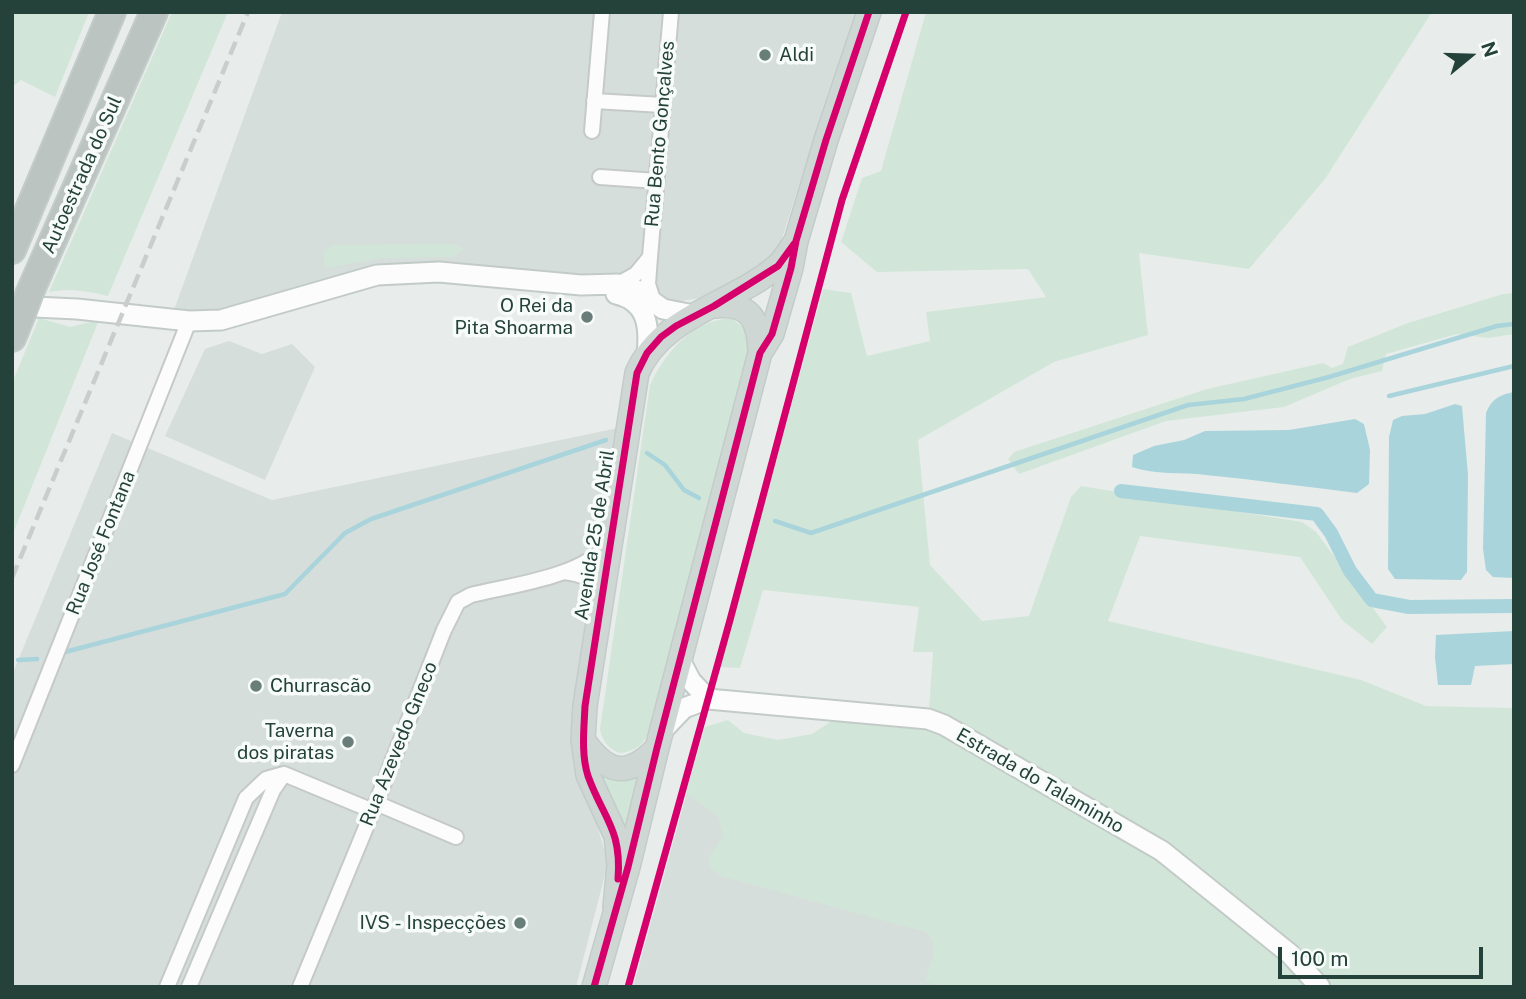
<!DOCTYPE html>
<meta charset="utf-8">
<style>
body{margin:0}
#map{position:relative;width:1526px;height:999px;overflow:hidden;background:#e8edeb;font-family:"Public Sans",sans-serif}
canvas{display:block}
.frame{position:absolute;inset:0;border:14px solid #24423a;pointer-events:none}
.north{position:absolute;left:1435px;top:21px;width:70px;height:70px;-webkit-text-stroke:5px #f7fbf9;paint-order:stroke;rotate:71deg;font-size:19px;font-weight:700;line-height:28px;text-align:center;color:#24423a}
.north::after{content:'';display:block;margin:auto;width:24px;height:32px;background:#24423a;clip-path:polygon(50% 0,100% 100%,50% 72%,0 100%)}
.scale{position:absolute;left:1278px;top:947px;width:205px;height:32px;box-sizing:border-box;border:4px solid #24423a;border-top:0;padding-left:9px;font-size:21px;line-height:24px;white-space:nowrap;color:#24423a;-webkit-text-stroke:5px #f7fbf9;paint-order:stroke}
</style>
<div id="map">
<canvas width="1526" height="999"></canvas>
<div class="frame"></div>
<div class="north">N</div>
<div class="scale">100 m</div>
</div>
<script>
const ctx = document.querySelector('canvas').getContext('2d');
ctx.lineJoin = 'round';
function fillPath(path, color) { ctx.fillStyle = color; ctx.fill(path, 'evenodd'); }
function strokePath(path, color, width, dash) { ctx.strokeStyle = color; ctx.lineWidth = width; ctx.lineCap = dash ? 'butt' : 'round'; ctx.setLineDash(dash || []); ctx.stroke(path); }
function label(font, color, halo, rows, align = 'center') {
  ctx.font = font + ' "Public Sans",sans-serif'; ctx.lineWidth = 7; ctx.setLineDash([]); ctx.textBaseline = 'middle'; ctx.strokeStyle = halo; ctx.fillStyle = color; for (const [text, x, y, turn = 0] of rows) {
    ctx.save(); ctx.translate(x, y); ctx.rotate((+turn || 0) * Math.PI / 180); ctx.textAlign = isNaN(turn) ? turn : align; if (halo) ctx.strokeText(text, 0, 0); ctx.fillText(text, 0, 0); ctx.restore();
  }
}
fillPath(new Path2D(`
 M282 12H860L829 90 780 245 764 262 729 285 700 298 681 301 398 270 279 295 217 311 182 312 174 310Z
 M229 341 262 354 292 344 315 367 265 480 165 436 205 349Z
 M618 428 575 747 608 863 576 987H12V675L112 433 272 500Z
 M705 727 733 741 1253 987H633Z`), '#d6dedb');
fillPath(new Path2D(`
 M12 12H89L55 97 21 80 12 87Z
 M172 12H228L108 296C90 291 68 288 49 292Z
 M926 12H1432L1325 179 1249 269 1139 253 1148 335 1054 362 918 440 930 565 982 621 1029 616 1071 497 1081 486 1302 522 1316 532 1387 627 1372 644 1342 620 1300 557 1140 536 1108 621 1361 680 1426 706 1514 708V987H943L925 981C930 965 941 945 926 932L721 876 711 869 709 858 723 836 718 816 686 793 705 727 728 720 744 733 778 740 812 734 833 720 929 710 933 652H913L919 607 763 590 740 668 720 667 823 289 851 293 867 356 930 341 926 312 1046 297 1028 269 877 272 841 242 862 178 881 171Z
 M452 244 464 249 453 257 380 258 325 268 323 253 333 245Z
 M1514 293V334L1488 338 1457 334 1386 354 1382 371 1350 379 1284 407 1166 421 1019 474 1008 459 1014 452 1207 389 1323 363 1332 368 1343 364 1348 347 1408 323 1503 294Z
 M39 318 70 327 99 320 12 536V383Z
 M723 319H732L745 328 751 346 647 736C641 747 632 752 619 753 608 748 602 741 600 729L650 385C664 355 688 325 723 319Z
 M593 768 645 769 625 846Z`), '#d1e6d8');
fillPath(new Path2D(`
 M1514 392V578L1493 577 1486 570 1483 549 1486 413C1492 399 1499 395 1514 392Z
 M1455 404 1462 406 1468 475 1467 572 1461 580 1395 579 1388 569 1389 437 1393 420 1402 416 1425 414Z
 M1355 419 1364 424 1370 450 1369 484 1357 493C1307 487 1257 480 1206 475 1182 472 1155 475 1132 467L1133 455 1154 446 1184 440 1205 431 1289 430Z
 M1514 631V664L1475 666 1471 685H1438L1435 657 1436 635Z`), '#a9d4db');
strokePath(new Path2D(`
 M1389 396 1514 366
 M647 453 665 465 684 490 699 498
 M775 521 811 533 1188 405 1244 399 1329 377 1497 326 1514 324
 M65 652 285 594 345 533 371 519 606 440
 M18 660 37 659`), '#a9d4db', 4.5);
strokePath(new Path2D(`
 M1121 491 1317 514 1331 533 1350 571 1372 600 1409 607 1514 606`), '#a9d4db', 14);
const street = new Path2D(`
 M594 101 663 105
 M592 131 602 12
 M600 177 657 181
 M650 257 671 12
 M618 284 636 274 650 257 648 284 654 303
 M564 572C582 574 596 579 600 599
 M12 765 189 321
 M284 774 373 811
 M376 803 456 837
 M167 987 246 798 266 779 284 774
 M189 987 273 790 284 774
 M300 987 376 803 444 630 458 602 471 595C511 585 582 577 608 544`);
const secondary = new Path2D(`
 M616 294C647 301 650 326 647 353
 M13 306 77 309 189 321 221 320 377 275 439 272 581 285 618 284 635 289 663 309 694 315
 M680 660 691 681 708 699
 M661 732 684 708 708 699 928 719 944 725 1162 851 1290 954 1320 987`);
const primary = new Path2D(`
 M760 353 772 334 791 268 796 241 826 140 869 12
 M583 740C607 774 627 779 657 748
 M615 907 619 865 616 836 588 775 583 740 585 706 637 373C662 315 731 305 776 267 784 261 790 249 796 241
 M594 987 628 867 657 748 760 353C759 320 751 302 714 306`);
const highway = new Path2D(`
 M12 250 112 12
 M30 292 154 12
 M12 338 21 316`);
strokePath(street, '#c5cac8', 18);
strokePath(secondary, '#c3cbc8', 23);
strokePath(primary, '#c3ccc9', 26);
strokePath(highway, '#c3ccc9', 30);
strokePath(street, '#fcfcfc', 14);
strokePath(secondary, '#fcfcfc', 19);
strokePath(primary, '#cfd7d5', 23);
strokePath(highway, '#bcc4c2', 26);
strokePath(new Path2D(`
 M12 578 248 12`), '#c9cdcc', 4.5, [14, 7]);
const highwayBridge = new Path2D(`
 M21 316 30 292`);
strokePath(highwayBridge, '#c3ccc9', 30, []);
strokePath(highwayBridge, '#bcc4c2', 26);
strokePath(new Path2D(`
 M618 879C622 829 603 818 588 776 581 754 584 729 585 706L637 373 647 353 661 337 676 326 714 306 778 266 794 244
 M594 987 628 867 657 748 760 353 772 334 791 268 796 241 826 140 869 12
 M628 987 730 620 842 200 906 12`), '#d6006c', 7);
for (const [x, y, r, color] of [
 [765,55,7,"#697e78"],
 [587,317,7,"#697e78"],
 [256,686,7,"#697e78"],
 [348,742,7,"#697e78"],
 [520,923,7,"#697e78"]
]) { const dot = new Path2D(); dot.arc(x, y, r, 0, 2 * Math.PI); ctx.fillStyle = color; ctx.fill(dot); strokePath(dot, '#f7fbf9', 2.5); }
label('19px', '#24423a', '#f7fbf9', [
 ["Aldi",779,55,"left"],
 ["O Rei da",573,306],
 ["Pita Shoarma",573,328],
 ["Churrascão",270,686,"left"],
 ["Taverna",334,731],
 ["dos piratas",334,753],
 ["IVS - Inspecções",506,923]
], 'right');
label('19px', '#24423a', '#f7fbf9', [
 ["Rua Bento Gonçalves",660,134,-85],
 ["Autoestrada do Sul",82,175,-66],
 ["Avenida 25 de Abril",595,535,-81],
 ["Rua José Fontana",101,543,-68],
 ["Rua Azevedo Gneco",399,744,-68],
 ["Estrada do Talaminho",1040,781,30]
]);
</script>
